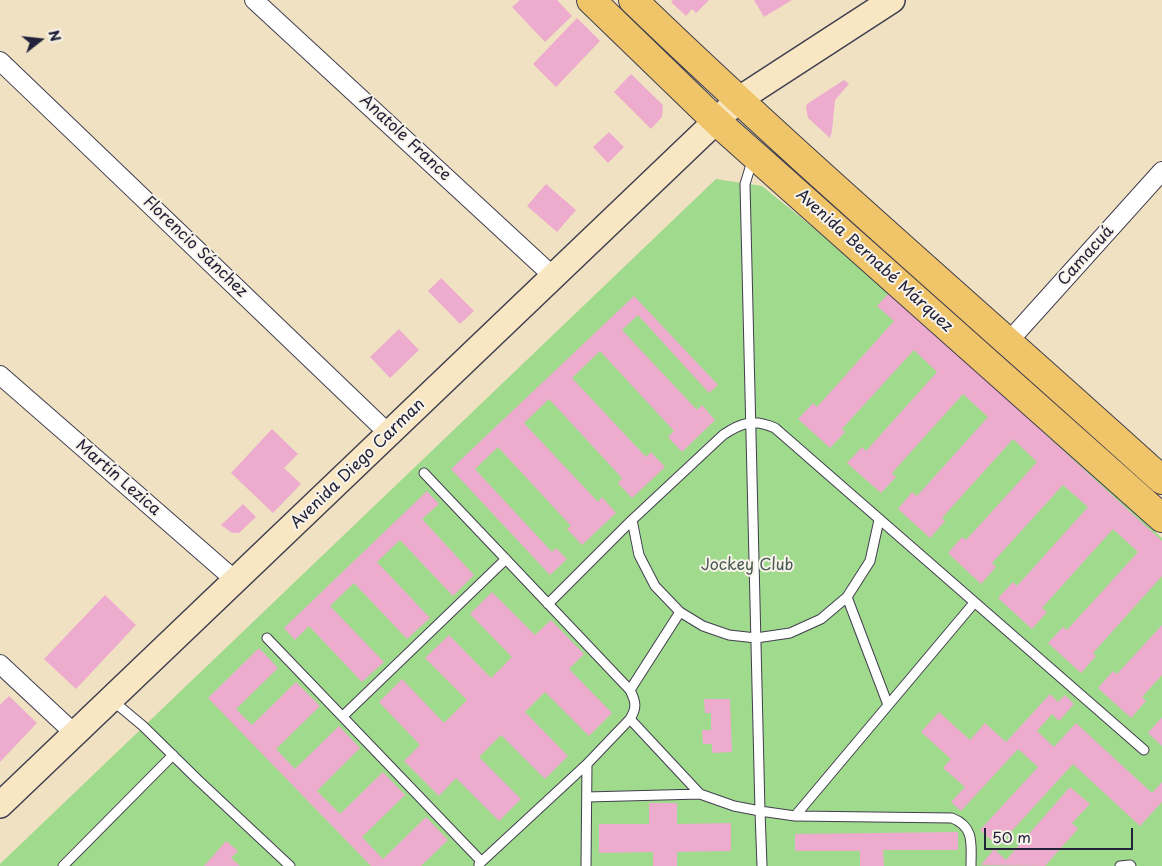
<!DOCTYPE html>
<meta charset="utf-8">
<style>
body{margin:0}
#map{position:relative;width:1162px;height:866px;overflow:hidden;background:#efe1c2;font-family:"Playpen Sans",sans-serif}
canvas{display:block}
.north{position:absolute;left:15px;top:15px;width:50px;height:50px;-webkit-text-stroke:4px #f7f3e8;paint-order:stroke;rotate:74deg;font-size:14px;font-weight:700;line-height:20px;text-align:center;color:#22223b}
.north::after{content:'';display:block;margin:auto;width:18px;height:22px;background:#22223b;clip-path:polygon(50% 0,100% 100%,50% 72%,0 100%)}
.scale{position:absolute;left:984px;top:828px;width:149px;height:22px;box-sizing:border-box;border:2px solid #22223b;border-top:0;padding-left:6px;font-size:15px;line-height:18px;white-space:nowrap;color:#22223b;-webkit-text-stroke:4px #f7f3e8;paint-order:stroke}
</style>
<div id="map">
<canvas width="1162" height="866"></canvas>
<div class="north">N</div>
<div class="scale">50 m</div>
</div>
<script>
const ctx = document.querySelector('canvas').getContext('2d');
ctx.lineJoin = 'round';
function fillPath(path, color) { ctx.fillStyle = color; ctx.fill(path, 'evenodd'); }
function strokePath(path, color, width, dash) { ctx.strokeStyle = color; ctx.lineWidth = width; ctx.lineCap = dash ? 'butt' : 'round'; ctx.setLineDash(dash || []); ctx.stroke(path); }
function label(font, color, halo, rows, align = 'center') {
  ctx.font = font + ' "Playpen Sans",sans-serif'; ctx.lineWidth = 4; ctx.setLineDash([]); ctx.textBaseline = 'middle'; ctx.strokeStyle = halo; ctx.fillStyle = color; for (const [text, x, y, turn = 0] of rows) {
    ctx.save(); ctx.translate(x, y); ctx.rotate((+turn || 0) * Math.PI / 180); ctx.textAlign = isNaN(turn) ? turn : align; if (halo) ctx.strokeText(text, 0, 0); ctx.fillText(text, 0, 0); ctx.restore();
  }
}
fillPath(new Path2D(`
 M716 179 762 186 885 286 1162 538V866H0V864Z`), '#a0da8d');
fillPath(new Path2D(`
 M520 0H557L572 16 545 42 512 7Z
 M673 0H709L696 13 692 9 686 16 671 2Z
 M754 0H792L764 17Z
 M577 18 600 41 556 87 533 64Z
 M631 74 663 105 662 117 651 129 614 92Z
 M844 80 849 84 835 100 832 131 830 138 808 118 806 107 807 104Z
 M609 132 624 147 608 163 593 147Z
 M546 184 576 210 557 232 527 206Z
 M441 278 474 311 460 324 428 291Z
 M890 292 1162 541V576L1093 653 1096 656 1081 673 1048 643 1063 627 1067 630 1138 552 1113 529 1042 608 1047 612 1032 629 998 598 1013 582 1017 586 1088 507 1063 485 992 563 996 567 981 584 948 553 962 537 966 540 1037 462 1013 439 942 518 945 521 930 538 898 509 912 492 917 496 988 417 963 394 892 473 896 477 881 493 847 463 862 447 866 451 937 372 914 350 842 429 845 432 830 448 798 419 813 403 817 407 894 321 877 306Z
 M634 296 718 385 709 393 638 315 622 330 697 410 702 405 715 420 682 452 668 437 674 431 600 351 572 378 646 457 651 452 665 467 632 498 618 483 622 478 549 399 524 423 598 502 602 497 616 513 582 545 567 529 571 526 498 447 475 469 552 552 556 548 567 559 550 575 451 469Z
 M399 329 419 350 390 378 370 357Z
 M272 429 298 454 284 468 301 484 273 513 231 473Z
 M427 491 439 504 422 519 474 575 453 596 400 540 377 562 430 618 407 639 354 583 330 606 384 662 362 682 309 626 295 640 284 628Z
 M243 504 256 517 239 533H232L221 525Z
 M492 592 535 635 551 620 584 654 569 669 612 713 589 736 545 692 525 712 568 756 545 779 501 735 479 757 521 799 499 821 456 778 439 796 404 761 420 745 379 702 402 679 444 723 467 700 425 658 449 635 491 678 512 657 470 614Z
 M105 595 136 625 76 689 44 659Z
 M1162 625V675L1142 697 1146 701 1131 718 1098 688 1113 671 1117 674Z
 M259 648 278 668 236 709 252 725 296 682 320 706 276 749 295 769 339 726 360 748 317 791 340 814 383 772 405 795 362 837 383 859 426 817 448 840 421 866H371L208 698Z
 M1050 694 1058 702 1065 695 1074 704 1059 721 1052 714 1037 731 1054 747 1076 723 1152 793 1162 782V802L1140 826 1073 764 998 846 980 830 1038 767 1018 749 961 811 951 802 965 787 943 768 951 759 921 732 939 712 970 740 985 723 1006 742Z
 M9 696 37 723 0 762V705Z
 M704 699H730L732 752 712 753V744H703L702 730H711V713H705Z
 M1162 717V746L1148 733Z
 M1070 787 1090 804 1072 823 1078 829 1045 866 981 865 994 849 1006 860Z
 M649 803H677V824L731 823V851L677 852V866H653V852L599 853V824H649Z
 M958 832V850H883L884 866H860V851H795V834Z
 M226 841 238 851 231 858 240 866H204Z`), '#edacce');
const lane = new Path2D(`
 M424 473 630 690C636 702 637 708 630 719L700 794
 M632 520 639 555 655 586 680 612 703 626 729 635 756 638 790 633 821 619 847 597 870 561 879 520
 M847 597 888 705
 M548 604 632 520 723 435C742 422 754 419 775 428L1144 750
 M267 638 481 861 479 866
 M630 690 680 612
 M113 701 143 726 197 779 290 866
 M343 716 506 559
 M587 797 700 794 734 806 760 811 745 184 753 158
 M795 816 974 603
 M479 864 587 764
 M63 866 173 755
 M586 866 587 764 630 719
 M762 866 760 811 795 816 952 818C975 827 971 845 971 866
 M1120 866 1130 865 1131 866`);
const street = new Path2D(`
 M254 0 554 277
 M0 61 389 434
 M1009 341 1162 171
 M0 375 236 581
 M0 664 75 734`);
const secondary = new Path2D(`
 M0 805 738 100 892 0`);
const primary = new Path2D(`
 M591 0 716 121 1162 518
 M633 0C804 165 986 320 1162 480`);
strokePath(lane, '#413f4f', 11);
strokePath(street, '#413f4f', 20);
strokePath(secondary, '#413f4f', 28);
strokePath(primary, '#413f4f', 30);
strokePath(lane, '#fff', 9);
strokePath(street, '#fff', 18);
strokePath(secondary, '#f9e7c3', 25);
strokePath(primary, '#f0c469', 28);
label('16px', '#22223b', '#f7f3e8', [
 ["Anatole France",405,138,43],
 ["Florencio Sánchez",195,247,44],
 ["Camacuá",1086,256,-48],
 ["Avenida Bernabé Márquez",874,261,42],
 ["Avenida Diego Carman",358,464,-44],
 ["Martín Lezica",118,478,41]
]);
label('16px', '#485954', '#f7f3e8', [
 ["Jockey Club",747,566]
]);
</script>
